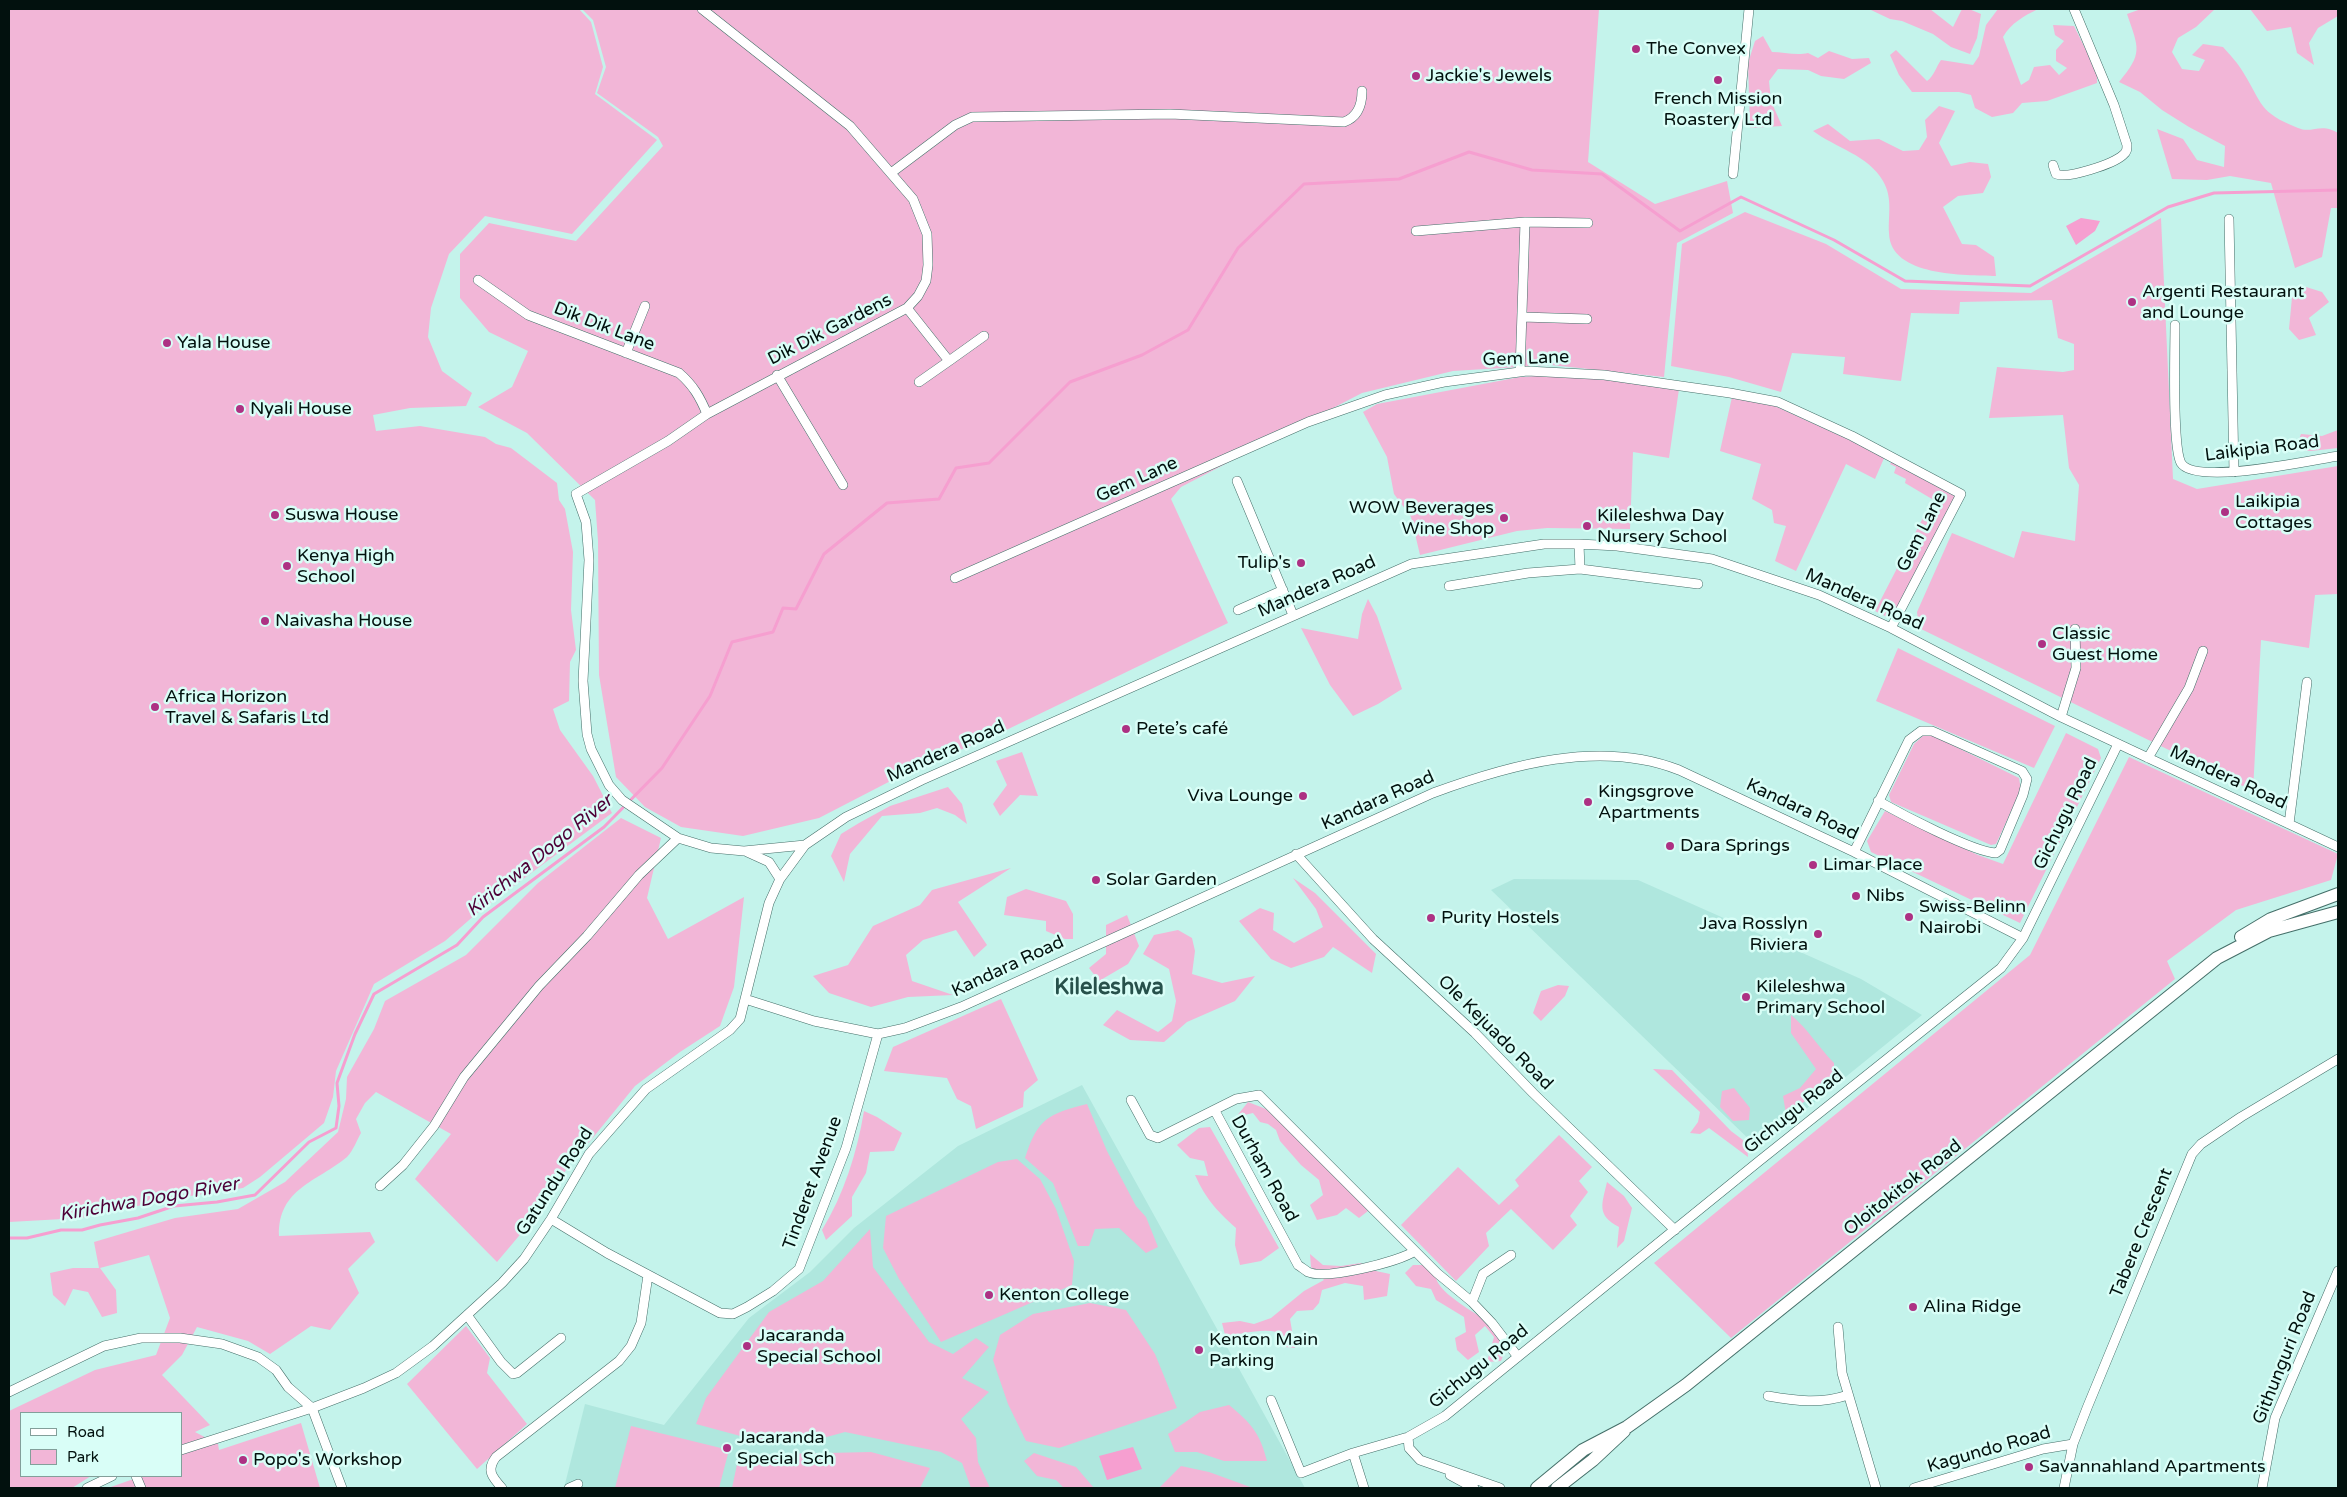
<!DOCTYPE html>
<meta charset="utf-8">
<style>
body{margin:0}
#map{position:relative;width:2347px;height:1497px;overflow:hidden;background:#c4f3eb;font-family:"Varela Round",sans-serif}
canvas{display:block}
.frame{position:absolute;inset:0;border:10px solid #02110e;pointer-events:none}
.legend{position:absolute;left:20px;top:1412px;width:162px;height:65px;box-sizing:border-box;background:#d9fef7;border:1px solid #839f9a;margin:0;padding:6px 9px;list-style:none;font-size:15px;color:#02110e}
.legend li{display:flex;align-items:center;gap:10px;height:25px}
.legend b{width:25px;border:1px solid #839f9a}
</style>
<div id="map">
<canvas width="2347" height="1497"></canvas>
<div class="frame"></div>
<ul class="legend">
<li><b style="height:6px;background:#fff"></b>Road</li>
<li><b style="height:14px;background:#f2b6d7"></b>Park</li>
</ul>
</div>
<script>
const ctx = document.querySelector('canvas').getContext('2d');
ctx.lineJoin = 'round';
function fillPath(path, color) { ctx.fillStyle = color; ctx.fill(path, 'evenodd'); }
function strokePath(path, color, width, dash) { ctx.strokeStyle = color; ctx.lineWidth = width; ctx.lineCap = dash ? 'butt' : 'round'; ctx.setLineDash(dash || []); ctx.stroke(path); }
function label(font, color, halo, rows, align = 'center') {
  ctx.font = font + ' "Varela Round",sans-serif'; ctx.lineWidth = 5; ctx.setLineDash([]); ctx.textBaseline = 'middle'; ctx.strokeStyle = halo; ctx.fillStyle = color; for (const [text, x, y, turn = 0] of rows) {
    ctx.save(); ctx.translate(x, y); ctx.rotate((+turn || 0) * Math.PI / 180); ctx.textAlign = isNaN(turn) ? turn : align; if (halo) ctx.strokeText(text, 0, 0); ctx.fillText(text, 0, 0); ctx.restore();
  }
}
fillPath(new Path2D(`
 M1514 879 1638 880 1861 979 1922 1015 1758 1148 1491 890Z
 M1082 1085 1305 1488H564L585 1404 664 1425 749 1318 810 1272 854 1228 958 1146Z`), '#afe7de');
fillPath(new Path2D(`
 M9 9H579L591 22 603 67 595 94 657 140 572 234 485 216 449 254 431 308 428 337 442 371 472 393 466 406 410 408 373 415 376 431 420 426 485 437 496 444 511 448 557 483 559 500 565 509 573 552 571 610 576 650 570 662 569 701 553 709 560 730 593 776 612 813 476 914 445 941 374 984 336 1071 333 1097 324 1123 260 1177 243 1188 170 1199 81 1218 9 1222Z
 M582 9H1599L1588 162 1655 204 1727 181 1733 213 1677 243 1664 377 1551 365 1453 371 1362 393 1181 487 1171 499 1228 623 1000 733 906 773 819 818 743 836 681 827 645 807 616 777 599 675 598 541 595 500 527 433 478 407 512 387 528 351 489 332 460 298V254L489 223 576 241 663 146 658 137 597 93 606 67 593 20Z
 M1852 9H1930L1953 27 1962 9H1969L1981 14 1977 38 1970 54 1951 47 1933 34 1902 21 1890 19 1871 10Z
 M1998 9H2038C2024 16 2011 23 2003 37L2021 85 2029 80 2034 67 2050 65 2059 75 2067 68 2056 61V50L2064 41 2055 35 2053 25 2074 26 2097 72V83L2047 101 2022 103 2013 113 1992 117 1975 108 1971 95 1959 92H1912L1899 75 1890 55 1896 50 1927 81C1934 76 1936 67 1941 60L1973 65 1979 56 1986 25Z
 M2141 9H2215L2196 27 2178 38 2172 52 2182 69 2199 71 2205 60 2192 55 2203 44 2223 47C2230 55 2238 63 2243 72 2263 104 2258 112 2298 128 2312 134 2321 122 2338 133V208H2331L2322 257 2295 268 2271 183 2230 176 2207 180 2172 179 2157 129 2183 139 2197 160 2224 167 2225 146 2189 127 2162 110 2140 92 2119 82C2143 53 2139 49 2127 14Z
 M2250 9H2338V16L2318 28 2309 43 2314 65 2297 53 2291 27 2267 31Z
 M1763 36 1772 52C1783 52 1797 56 1808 53L1818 58 1829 51 1852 59 1869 58 1871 63 1844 79 1821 76 1808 70 1778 69 1769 81 1771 101 1782 126 1750 128 1748 63 1755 41Z
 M1939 106 1955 111 1939 143 1951 166 1970 162 1988 164 1991 177 1983 193 1958 196 1943 207 1962 244 1976 245 1994 257 1996 276C1966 275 1890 277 1889 233 1888 215 1893 198 1883 181 1868 155 1836 148 1813 131L1828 124 1850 141 1879 139 1903 151 1919 150 1927 137 1925 120Z
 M1745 212 1826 244 1901 289 2031 293 2161 218 2173 479 2197 489 2338 466V594L2315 595 2309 648 2261 640 2253 791 1919 628 1917 612 1952 533 2014 558 2022 531 2075 541 2079 485 2069 468 2063 415 1989 418 1997 367 2063 372 2074 370V344L2058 338 2052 300 1960 302 1959 314 1911 313 1901 381 1843 374 1845 357 1792 353 1781 392 1729 377 1671 366 1682 244Z
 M2303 286 2322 292 2329 302 2309 318 2316 335 2299 340 2289 329 2293 287Z
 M1555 375 1600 378 1679 389 1669 458 1633 452 1630 529 1547 528 1517 531 1420 555 1411 517 1394 494 1387 457 1363 412 1377 404 1520 377Z
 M1732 397 1775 406 1885 456 1875 479 1846 464 1796 571 1775 561 1786 526 1774 523 1772 510 1752 499 1761 464 1720 451Z
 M2338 430V448L2311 451 2295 450 2301 434 2322 436Z
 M1893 460 1959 495 1893 620 1875 611 1925 514 1930 516 1937 502 1905 483 1906 479 1894 473 1896 467 1890 464Z
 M1368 599 1377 616 1402 689 1378 704 1353 716 1330 685 1301 628 1358 639 1362 614Z
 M1898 648 2055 726 2034 768 1876 701Z
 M2066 733 2098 749 2101 758 2020 923 1871 852 1867 841 1885 811 1978 855 2003 864Z
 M1924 735H1932L2019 778 2021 790 1996 844 1991 845 1891 802 1889 795 1914 744Z
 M1022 752 1038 796 1020 795 1000 816 993 804 1007 785 996 761Z
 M2129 757 2338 854 2331 880 2236 910 2167 961 2175 979 1731 1338 1654 1263 2030 955Z
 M948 787 962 804 967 824 955 815 937 808 920 813 882 816 850 854 844 882 831 856 841 834 859 823 890 806Z
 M621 818 661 838 647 898 668 939 744 897 734 987 720 1026 680 1052 635 1086 591 1140 572 1160 545 1205 497 1262 415 1179 451 1134 376 1092 365 1103 356 1119 361 1133C357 1140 353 1151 347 1157 317 1182 278 1188 279 1236L370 1232 375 1242 348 1269 359 1293 330 1330 311 1326 270 1354 248 1341 197 1327 182 1355 162 1375 210 1425 195 1432 218 1444 219 1450 301 1423 320 1488H108L142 1476H181V1413H21V1476H91L72 1488H9V1411L95 1370 156 1355 170 1318 149 1255 100 1268 116 1290 117 1313 102 1317 88 1292 73 1289 65 1306 53 1295 50 1273 73 1268H99L94 1242 175 1218 238 1209 285 1182 338 1132 346 1099 347 1077 374 1029 385 1001 466 955 538 883Z
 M1011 868 958 902 987 945 974 957 956 930 923 940 906 955 912 981 953 995 908 997 871 1007 829 993 813 976 848 965 873 926 920 905 932 890Z
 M1293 878 1315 893 1376 954 1372 973 1333 947 1324 957 1291 968 1271 959 1239 921 1260 908 1274 913 1273 930 1294 943 1323 927 1316 909Z
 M1026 889 1066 901 1073 914V939H1065L1046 931V921L1004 915 1007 897Z
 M1127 915 1139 946 1128 964 1099 981 1089 968 1106 954V925Z
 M1178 930 1192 938 1195 951 1192 974 1222 983 1255 976 1235 1001 1187 1022 1164 1042 1130 1040 1103 1025 1117 1010 1158 1032 1172 1021 1176 1001 1169 969 1143 954 1154 935Z
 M1558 985 1569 986 1565 996 1541 1021 1533 1013 1541 991Z
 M1001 999 1038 1080 1024 1092 1023 1107 976 1129 971 1106 957 1099 947 1078 884 1071 893 1047Z
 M1791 1015C1809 1030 1818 1047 1834 1063V1074L1820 1091 1786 1114 1783 1096 1800 1088 1816 1069 1791 1033Z
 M1653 1069 1672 1070 1731 1131 1747 1143 1748 1157 1709 1128 1700 1134 1690 1133 1698 1122 1700 1112Z
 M1734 1088 1750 1108 1749 1120 1733 1121 1720 1107 1722 1091Z
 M1248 1102 1266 1109 1303 1142 1368 1211 1359 1218 1346 1208 1337 1215 1317 1220 1310 1205 1323 1195 1319 1180 1301 1165 1280 1141 1276 1130 1268 1124 1260 1122 1253 1113 1236 1117Z
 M1087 1104 1107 1151 1136 1206 1146 1217 1158 1247 1146 1253 1119 1228 1095 1229 1089 1246H1078L1053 1183 1025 1158C1038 1118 1048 1114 1087 1104Z
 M864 1111 877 1117 902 1133 894 1151 870 1152 866 1173 852 1197V1216L826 1240 822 1230C844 1194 857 1153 864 1111Z
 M1210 1127 1279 1248 1261 1261 1240 1265 1235 1245 1236 1228C1216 1210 1206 1199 1195 1175L1208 1176 1204 1161 1190 1158 1177 1145 1199 1128Z
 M1559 1135 1592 1167 1579 1181 1588 1192 1570 1216 1577 1225 1553 1250 1511 1209 1486 1233 1489 1246 1456 1281 1401 1225 1458 1167 1499 1205 1519 1186 1515 1180Z
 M1017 1159 1040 1179 1056 1209 1074 1261 1072 1285 941 1342 899 1279 883 1248 886 1216 998 1162Z
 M1607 1182 1624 1196 1632 1208 1624 1241 1617 1248 1619 1227C1596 1215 1602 1204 1607 1182Z
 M870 1229 873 1267 929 1342 953 1354 976 1338 989 1347 962 1378 989 1392 961 1419 976 1438 978 1462 990 1488H971L962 1463 941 1452 845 1432 812 1441 787 1443 744 1437 696 1424 706 1398 769 1312 823 1281Z
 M1310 1254 1323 1265 1341 1266 1361 1263 1376 1271 1390 1274 1387 1296 1364 1300 1363 1286 1345 1283 1322 1290 1319 1303 1313 1310 1297 1311 1290 1319 1295 1348 1285 1347 1277 1332C1259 1328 1243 1335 1225 1335L1222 1323 1240 1321 1254 1324 1271 1318 1304 1291 1324 1280 1311 1267Z
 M1413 1265H1434C1435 1270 1435 1276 1437 1281 1444 1297 1487 1321 1503 1329L1506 1348 1501 1361 1487 1362 1494 1337 1485 1326 1475 1335 1479 1352 1468 1360 1457 1350 1455 1338 1466 1332 1464 1317 1436 1300 1431 1289 1416 1286 1405 1273Z
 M1090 1303 1126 1310 1155 1354 1177 1408 1059 1448 1026 1441 1008 1404 993 1360 1000 1335 1033 1314Z
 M466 1326 490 1358 487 1373 527 1424 477 1469 407 1384Z
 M1229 1405C1251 1423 1260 1433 1267 1461H1224L1197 1452H1175L1168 1434 1200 1412Z
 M631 1426 729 1450 719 1488H615Z
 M871 1452 930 1468 920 1488H732L739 1455Z
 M1034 1453 1076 1467 1094 1488H1064L1056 1480 1037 1476 1024 1461Z
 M1181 1466 1209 1472 1253 1488H1159Z`), '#f2b6d7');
fillPath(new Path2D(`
 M2081 218 2100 221 2095 231 2076 245 2066 226Z
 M1133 1447 1142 1469 1107 1480 1099 1456Z`), '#f69fd0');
strokePath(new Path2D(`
 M9 1238H27L61 1230H82L100 1225 138 1218 174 1206 217 1202 255 1195 309 1142 336 1128 339 1106 337 1083 355 1034 374 994 457 945 483 917 604 827 662 768 710 696 732 642 773 632 783 608 796 609 824 554 887 503 939 499 956 468 989 463 1070 382 1142 355 1188 330 1238 248 1304 184 1399 179 1469 152 1532 170 1602 174 1680 231 1741 197 1834 240 1905 281 2030 286 2168 207 2214 193 2338 190`), '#f69fd0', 3);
const street = new Path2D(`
 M702 9 850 126 913 199 927 234 928 265 926 281 918 296 907 308 707 414 668 441 576 494 586 522 589 560 583 681 587 734 591 749 609 785 622 800 678 838 711 848 744 851 805 845 846 817 922 780 1411 564 1544 544H1579L1617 546 1712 559 1819 595 1891 628 2061 717 2338 847
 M2053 165 2056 174C2068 179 2113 164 2123 155 2127 152 2127 149 2127 145L2114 105 2074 9
 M891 173 955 125 972 117 1170 114 1344 122C1358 117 1362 105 1362 91
 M1733 174 1749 9
 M2229 219 2234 472
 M1525 222 1588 223
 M1416 231 1525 222 1520 372
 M478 280 528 315 679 373C693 385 700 397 707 414
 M907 308 949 361 984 336
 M1522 317 1587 319
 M2175 325C2175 350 2172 446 2181 463 2195 486 2312 460 2338 456
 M626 353 645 306
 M777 375 843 485
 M919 382 949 361
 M1237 481 1293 615
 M1579 544 1580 569 1698 584
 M955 578 1308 422 1385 395 1444 382 1527 371 1604 375 1730 393 1778 402 1852 436 1961 494 1891 628
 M1449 586 1528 573 1580 569
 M1238 610 1283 590
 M2061 717 2076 668 2075 629
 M2148 758 2189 688 2203 651
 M2289 824 2307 682
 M747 852 769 862 780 879
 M1854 852 1909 740 1921 731H1932L2022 771 2027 779 2023 795 2000 850 1996 853C1973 852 1901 814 1878 801
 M1296 854 1373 939 1475 1033 1533 1093 1675 1230
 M745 999 814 1021 878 1034 905 1028 961 1007 1433 793C1509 765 1600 739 1679 770L1854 852 2023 938
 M1131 1100 1150 1135 1158 1138 1236 1099 1259 1095 1437 1273 1472 1302 1492 1323 1518 1357
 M1215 1111 1298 1265C1301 1267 1305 1270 1308 1272 1326 1280 1398 1262 1415 1251
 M380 1186 403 1165 434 1126 464 1077 539 986 587 936 639 875 678 838
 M551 1219 607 1253 720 1313 733 1314 747 1307 773 1291 799 1269 846 1148 878 1034
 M1472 1302 1483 1274 1511 1255
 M467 1315 501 1362 513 1374 517 1373 561 1338
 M1838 1327 1842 1373 1876 1488
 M9 1392 104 1346 141 1338H180L222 1344 258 1357 276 1370 288 1387 312 1408 342 1488
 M1768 1396C1796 1401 1821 1404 1848 1395
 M1271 1400 1301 1473 1353 1453
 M1408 1437 1409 1448 1420 1460 1500 1488
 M181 1450 312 1408 364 1388 396 1373 433 1346 502 1283 524 1259 551 1219 589 1154 646 1089 730 1030 740 1019 769 903 780 879 805 845
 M1450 1475 1474 1488
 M136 1476 141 1488
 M87 1488 112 1476
 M502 1488C492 1477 486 1470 496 1457L619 1361 631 1346 641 1323 648 1275
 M569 1488 578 1484
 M1364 1488 1353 1453 1408 1437 1445 1416 1758 1162 2001 968 2023 938 2118 744
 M1914 1488 2043 1449 2073 1444
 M2064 1488 2073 1444 2087 1408 2192 1154 2201 1144 2241 1117 2338 1059
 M2262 1488 2275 1418 2338 1271`);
const secondary = new Path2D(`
 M2241 937 2271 919 2338 894
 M1537 1488 1583 1450 1627 1427 1686 1385 2217 958 2269 931 2338 912
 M1557 1488 1593 1460 1624 1431`);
strokePath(street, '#456f69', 10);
strokePath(secondary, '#456f69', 14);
strokePath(street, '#fff', 9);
strokePath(secondary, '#fff', 12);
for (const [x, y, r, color] of [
 [1636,49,5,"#ad3183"],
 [1416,76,5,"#ad3183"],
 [1718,80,5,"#ad3183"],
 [2132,302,5,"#ad3183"],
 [167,343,5,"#ad3183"],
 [240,409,5,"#ad3183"],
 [2225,512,5,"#ad3183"],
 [275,515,5,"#ad3183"],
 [1504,518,5,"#ad3183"],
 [1587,526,5,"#ad3183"],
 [1301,563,5,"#ad3183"],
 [287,566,5,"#ad3183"],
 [265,621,5,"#ad3183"],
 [2042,644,5,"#ad3183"],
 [155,707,5,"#ad3183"],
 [1126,729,5,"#ad3183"],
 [1303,796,5,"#ad3183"],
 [1588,802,5,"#ad3183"],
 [1670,846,5,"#ad3183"],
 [1813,865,5,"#ad3183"],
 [1096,880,5,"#ad3183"],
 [1856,896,5,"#ad3183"],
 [1909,917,5,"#ad3183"],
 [1431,918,5,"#ad3183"],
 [1818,934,5,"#ad3183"],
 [1746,997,5,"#ad3183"],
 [989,1295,5,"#ad3183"],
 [1913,1307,5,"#ad3183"],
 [747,1346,5,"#ad3183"],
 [1199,1350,5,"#ad3183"],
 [727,1448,5,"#ad3183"],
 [243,1460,5,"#ad3183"],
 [2029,1467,5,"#ad3183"]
]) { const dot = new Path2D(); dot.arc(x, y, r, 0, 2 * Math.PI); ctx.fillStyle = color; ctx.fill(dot); strokePath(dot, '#d9fef7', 2); }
label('18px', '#02110e', '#d9fef7', [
 ["The Convex",1646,49],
 ["Jackie's Jewels",1426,76],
 ["French Mission",1718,99,"center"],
 ["Roastery Ltd",1718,120,"center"],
 ["Argenti Restaurant",2142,292],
 ["and Lounge",2142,313],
 ["Yala House",177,343],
 ["Nyali House",250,409],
 ["Laikipia",2235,502],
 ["Cottages",2235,523],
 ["WOW Beverages",1494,508,"right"],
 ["Wine Shop",1494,529,"right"],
 ["Suswa House",285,515],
 ["Kileleshwa Day",1597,516],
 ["Nursery School",1597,537],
 ["Kenya High",297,556],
 ["School",297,577],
 ["Tulip's",1291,563,"right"],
 ["Naivasha House",275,621],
 ["Classic",2052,634],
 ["Guest Home",2052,655],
 ["Africa Horizon",165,697],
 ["Travel & Safaris Ltd",165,718],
 ["Pete’s café",1136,729],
 ["Kingsgrove",1598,792],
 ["Apartments",1598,813],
 ["Viva Lounge",1293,796,"right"],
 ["Dara Springs",1680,846],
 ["Limar Place",1823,865],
 ["Solar Garden",1106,880],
 ["Nibs",1866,896],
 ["Swiss-Belinn",1919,907],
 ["Nairobi",1919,928],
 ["Purity Hostels",1441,918],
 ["Java Rosslyn",1808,924,"right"],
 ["Riviera",1808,945,"right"],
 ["Kileleshwa",1756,987],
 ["Primary School",1756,1008],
 ["Kenton College",999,1295],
 ["Alina Ridge",1923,1307],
 ["Jacaranda",757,1336],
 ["Special School",757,1357],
 ["Kenton Main",1209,1340],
 ["Parking",1209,1361],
 ["Jacaranda",737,1438],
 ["Special Sch",737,1459],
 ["Popo's Workshop",253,1460],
 ["Savannahland Apartments",2039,1467]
], 'left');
label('18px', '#02110e', '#d9fef7', [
 ["Dik Dik Lane",604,327,21],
 ["Dik Dik Gardens",830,330,-27],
 ["Gem Lane",1526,359,-2],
 ["Laikipia Road",2262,449,-7],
 ["Gem Lane",1137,480,-24],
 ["Gem Lane",1922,532,-63],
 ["Mandera Road",1317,587,-24],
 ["Mandera Road",1864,600,24],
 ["Mandera Road",946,752,-24],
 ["Mandera Road",2228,778,25],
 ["Kandara Road",1378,801,-24],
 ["Kandara Road",1802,810,25],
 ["Gichugu Road",2066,814,-64],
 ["Kandara Road",1008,967,-25],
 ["Ole Kejuado Road",1495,1033,45],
 ["Gichugu Road",1794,1112,-39],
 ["Durham Road",1264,1169,61],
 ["Gatundu Road",555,1182,-57],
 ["Tinderet Avenue",813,1183,-70],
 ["Oloitokitok Road",1903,1188,-38],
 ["Tabere Crescent",2142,1233,-68],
 ["Githunguri Road",2285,1358,-68],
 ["Gichugu Road",1479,1367,-39],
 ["Kagundo Road",1989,1450,-16]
]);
label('italic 19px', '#4e0137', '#d9fef7', [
 ["Kirichwa Dogo River",540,856,-39],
 ["Kirichwa Dogo River",149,1200,-10]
]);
label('bold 22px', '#27514b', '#d9fef7', [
 ["Kileleshwa",1109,988]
]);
</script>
